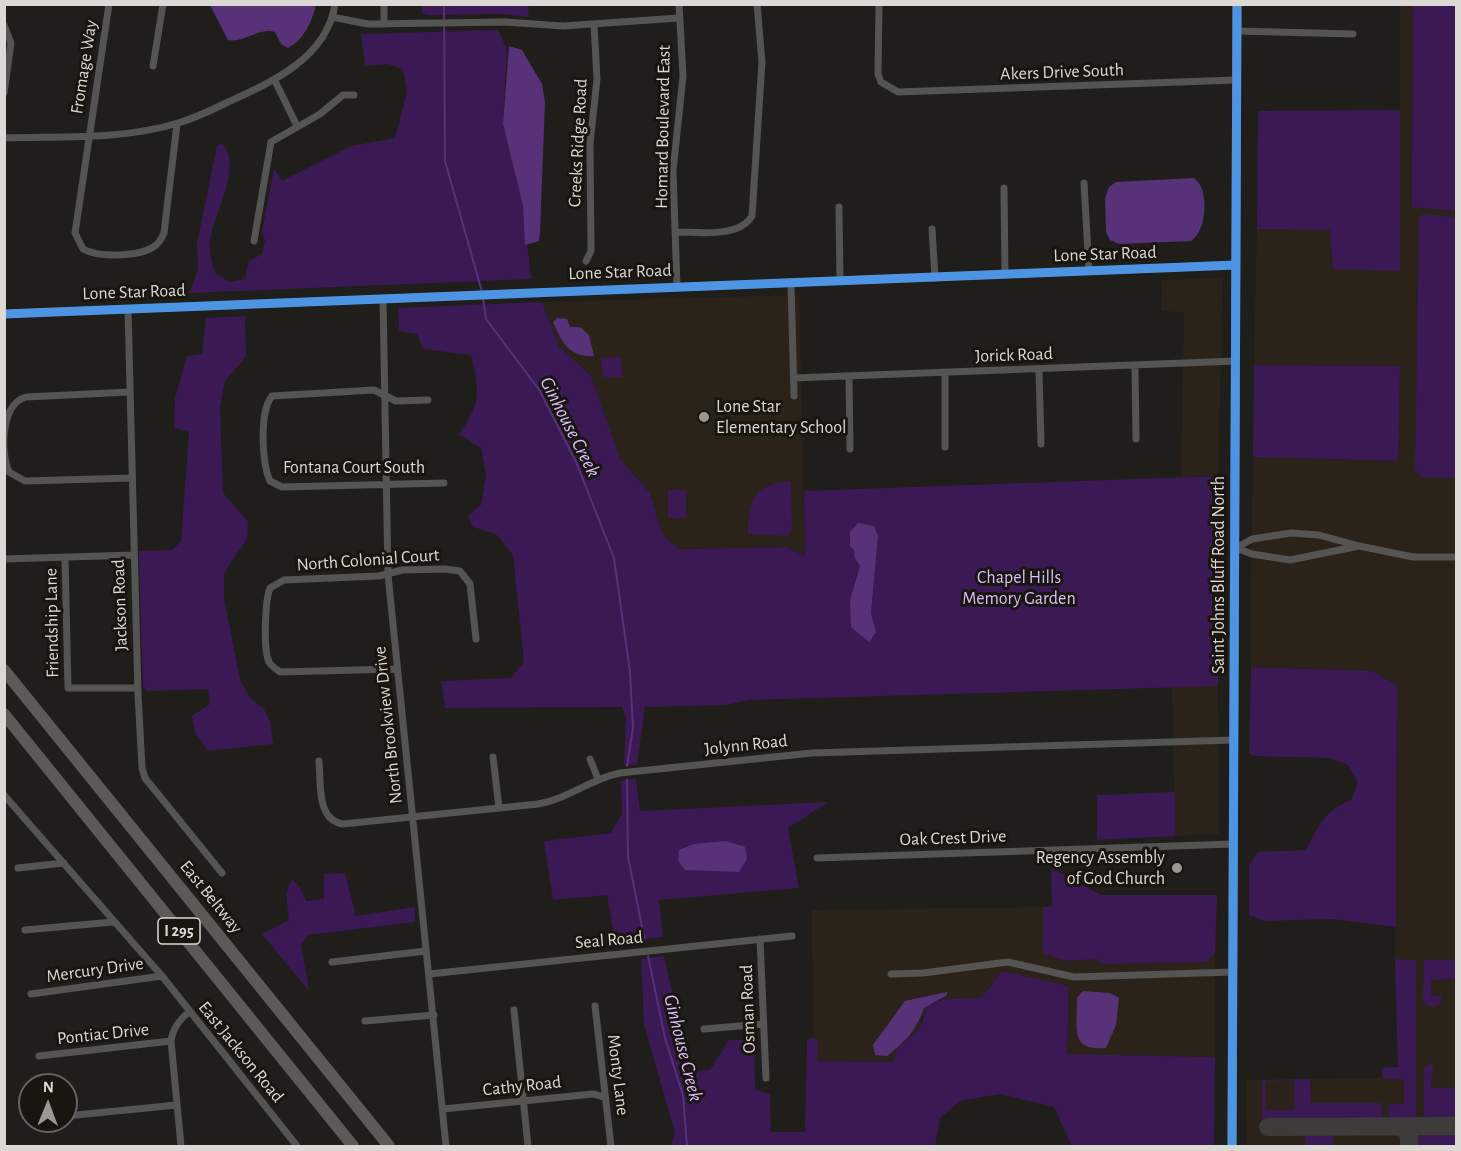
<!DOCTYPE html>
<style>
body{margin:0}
#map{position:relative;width:1461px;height:1151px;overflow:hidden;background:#201e1b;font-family:"Alegreya Sans",sans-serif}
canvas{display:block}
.frame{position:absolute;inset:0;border:6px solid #dcd9d5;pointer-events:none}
.north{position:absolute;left:18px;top:1073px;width:60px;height:60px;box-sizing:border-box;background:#19150f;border:2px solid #67635e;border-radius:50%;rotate:1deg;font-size:16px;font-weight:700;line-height:24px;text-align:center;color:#dcd9d5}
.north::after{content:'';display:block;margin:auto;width:21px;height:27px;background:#9a9894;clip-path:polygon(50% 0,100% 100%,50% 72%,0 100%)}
</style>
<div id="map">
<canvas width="1461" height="1151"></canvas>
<div class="frame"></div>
<div class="north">N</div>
</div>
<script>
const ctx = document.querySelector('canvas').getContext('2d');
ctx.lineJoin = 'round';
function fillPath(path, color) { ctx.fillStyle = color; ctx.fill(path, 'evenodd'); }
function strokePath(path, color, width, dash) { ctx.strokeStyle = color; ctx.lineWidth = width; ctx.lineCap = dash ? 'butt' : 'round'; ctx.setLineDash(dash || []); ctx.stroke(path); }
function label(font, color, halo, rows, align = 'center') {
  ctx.font = font + ' "Alegreya Sans",sans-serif'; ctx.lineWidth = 6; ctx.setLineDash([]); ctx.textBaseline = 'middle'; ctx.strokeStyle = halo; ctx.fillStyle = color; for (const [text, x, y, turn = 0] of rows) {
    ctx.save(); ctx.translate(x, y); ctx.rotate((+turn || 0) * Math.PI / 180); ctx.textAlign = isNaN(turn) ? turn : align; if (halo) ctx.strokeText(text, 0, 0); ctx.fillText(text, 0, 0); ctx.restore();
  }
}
fillPath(new Path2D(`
 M1400 5H1456V1146H1247L1246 1080 1382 1078V1068L1398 1067 1395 959 1397 685 1372 671 1251 667V575L1253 457 1398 461 1399 366 1254 365 1257 229 1330 230 1400 271Z
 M1223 278 1218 476 1181 477 1184 312 1161 311 1162 280Z
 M799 295 805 556 786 547 679 549 662 534 650 493 620 459 591 376 559 346 542 302Z
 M1218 686 1219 834 1175 836 1172 687Z
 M1043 907V954L1066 961 1095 958 1205 962 1215 953V1057L1067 1054 1069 986 1045 981 992 982 982 998 943 999 922 1016 919 1029 897 1049 894 1062 816 1061 818 1040 813 1037 812 910Z`), '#2b2319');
fillPath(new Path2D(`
 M422 5V4L529 5 528 17 500 14 428 15 422 13Z
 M1413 5H1456V211L1412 207Z
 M498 30 507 49 503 124 523 206 531 279 190 293 198 269 197 243 217 146 222 143C246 170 207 220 210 251 210 259 214 267 216 274L230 282 245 279 249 261 262 254 265 240 262 232 274 168 282 181 351 146 395 138 407 92 403 69 388 64 365 66 361 34Z
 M1400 110V271L1333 269 1330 230 1257 229 1258 111Z
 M1423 214 1456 217V478L1421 477 1415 470 1419 219Z
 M542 302 559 346 591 376 620 459 650 493 662 534 679 549 786 547 805 556 804 491 1218 476V686L749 700 725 705 645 707 637 765H624L626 717 622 707 445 708 441 681 511 678 524 662 513 555 496 534 473 527 468 516 481 505 486 475 481 448 459 434C481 403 480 392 471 355L423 349 417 334 399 331 398 308ZM878 536 871 613 876 632 850 600 860 566 855 558 854 550Z
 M245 316 246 357 225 381 220 408 223 493 248 521 247 539 224 573V598L240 680 250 698 264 709 270 721 273 744 208 751 195 732 192 716 210 704 208 689 148 691 143 687 139 551 172 550 181 541 189 432 174 428 175 398 187 356 202 354 206 318Z
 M621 357 622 377H603L601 358Z
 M1254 365 1400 366 1398 461 1253 457Z
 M791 481 792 529 787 536 748 534C748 499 755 484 791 481Z
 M668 490H686V518H668Z
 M1251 667 1372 671 1397 685 1396 927 1332 919 1264 921 1249 915V865L1258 852 1306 850C1319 825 1325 811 1351 800L1358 783 1348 765 1330 758 1253 756 1249 752Z
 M636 779 640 811 828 802 788 828 799 888 659 900 663 937 615 942 607 895 553 900 544 841 611 833 622 813 621 780Z
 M1175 792V836L1097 840V795Z
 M1051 868 1101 895H1217L1215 953 1206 962 1103 964 1095 959 1066 961 1043 954V907L1052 906Z
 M345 873 356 916 415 907V922L308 935 301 944 309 991 262 934 289 920 286 893 292 879 300 887 306 901 324 899V874Z
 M664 956 679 1022 682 1060 692 1071 710 1070 729 1040H754L755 1090 770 1094 771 1132H805L807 1040 813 1037 818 1040 817 1061 893 1062 897 1049 919 1029 928 1006 943 999 981 998 1002 971 1069 986 1067 1054 1215 1057 1214 1146H1072L1054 1107 1000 1094 960 1101 940 1118 935 1146H671L675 1133 644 1024 641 959Z
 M1395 959 1416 960V1117L1413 1120 1389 1118 1388 1105 1404 1103V1080L1382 1078V1068L1398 1067Z
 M1424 960H1456V979L1431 980V996H1441V1003L1434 1007 1426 1005 1423 1000Z
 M1430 1064H1433L1431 1088H1456V1120L1425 1119 1424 1117V1067Z
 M1310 1079 1311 1103H1381L1383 1117 1380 1121 1273 1122 1262 1124V1080ZM1294 1080 1295 1110H1266L1265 1081Z
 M1428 1131H1456V1146H1415L1420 1135Z
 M1333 1132V1146H1305V1133Z`), '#3a1954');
fillPath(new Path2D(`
 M210 5H316C312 21 304 40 288 48L281 44 275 32C259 27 244 43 228 40Z
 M509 46 522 50 542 84 545 102 540 232 539 241 525 245 523 206 503 124Z
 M1194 178C1210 189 1207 231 1191 241L1119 244 1110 240 1106 232 1105 198 1109 187 1116 182Z
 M557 318 567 319 570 327H580L589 335 594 356C569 357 562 343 553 322Z
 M858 523 874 526 878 536 871 613 876 632 869 642 851 627 850 600 860 566 855 558 854 550 850 546V532Z
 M726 841 745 847 747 859 739 872 685 870 678 861 679 850 694 844Z
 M1083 991 1110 993 1119 998 1116 1025 1106 1048C1068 1051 1078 1027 1077 998Z
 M947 992V995L924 1008C916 1031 906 1041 887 1056L875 1055 873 1045 905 1001Z`), '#583279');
strokePath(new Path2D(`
 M444 4 445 161 482 292
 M483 298 486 319 540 391 576 462 614 558 630 672 633 728 627 766
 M627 780 628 857 645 942
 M648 956 665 1038 683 1095 687 1146`), '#583279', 2);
strokePath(new Path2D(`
 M1400 1126 1409 1133V1144
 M1268 1127 1456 1126`), '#3e3c3a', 18);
strokePath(new Path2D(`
 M109 4 75 233 83 249C99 258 142 257 156 245 160 242 162 237 164 233L177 124
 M879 4 878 74 881 82 898 92 1236 80
 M332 17 368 24 505 22 563 26 679 18
 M384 24V4
 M4 25 11 43 4 93
 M1237 31 1353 34
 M153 66 163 4
 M275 81 297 126
 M4 138C61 136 123 140 178 123 195 118 212 110 228 102 272 82 327 58 335 4
 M1084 183 1089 271
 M1004 188 1005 275
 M839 207 840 281
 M932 229 935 278
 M677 232C699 232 739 238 752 216L762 62 757 4
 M254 241 271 142 320 114 343 95H354
 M586 261 591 251 590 144 597 79 594 24
 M791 283 794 396
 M677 286 673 171 683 76 679 4
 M383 298 388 575 446 1146
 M128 310 138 694 142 768 145 778 222 873
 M1135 366 1136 439
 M1039 370 1041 444
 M945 373V447
 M849 377 850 449
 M794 378 1236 361
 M130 392 26 397C1 404 0 451 9 472L25 481 132 478
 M428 400 396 401 374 390 272 396C259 412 262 463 270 481L282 487 444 483
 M1291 533 1319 535 1359 546 1290 560 1252 554 1236 548 1252 539Z
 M1359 546 1413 557H1456
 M65 557 68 688H137
 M4 559 134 555
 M397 669 280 672C276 669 271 666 269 662 263 649 265 601 270 588L284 580 379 576 402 570 445 569 460 571 470 584 476 639
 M493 757 499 808
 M590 759 598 779
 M319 761C321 782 316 820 343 824L538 804C568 799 590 779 620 773L812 753 1234 740
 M4 795 162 976 297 1146
 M817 858 1233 844
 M18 868 64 863
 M25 930 113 922
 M760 939 766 1078
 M332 962 426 951
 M429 974 792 936
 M891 974 923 973 1008 962 1074 977 1233 972
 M31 994 162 976
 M595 1006 611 1146
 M514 1010 528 1146
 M365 1021 434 1015
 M704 1029 763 1024
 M39 1056 171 1041
 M443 1109 593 1094 604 1097
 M66 1116 177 1105
 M181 1146 171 1041C173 1028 179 1020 189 1012`), '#545452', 7);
strokePath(new Path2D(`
 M4 314 1236 265`), '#545452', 8);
strokePath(new Path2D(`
 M1232 1146 1237 4`), '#575553', 9);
strokePath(new Path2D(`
 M4 670 389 1146
 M4 714 353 1146`), '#5c5a57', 12);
strokePath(new Path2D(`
 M4 314 1236 265
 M1232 1146 1237 4`), '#4d94e3', 9);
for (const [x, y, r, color] of [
 [704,417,6,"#9a9894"],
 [1177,868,6,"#9a9894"]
]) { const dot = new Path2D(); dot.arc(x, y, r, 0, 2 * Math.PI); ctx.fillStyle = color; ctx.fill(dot); strokePath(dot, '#19150f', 2); }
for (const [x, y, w] of [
 [179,931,42]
]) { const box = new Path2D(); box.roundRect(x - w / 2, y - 13, w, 26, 4.5); ctx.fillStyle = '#19150f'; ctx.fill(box); strokePath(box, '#dcd9d5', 1.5); }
label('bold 16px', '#dcd9d5', null, [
 ["I 295",179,931]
]);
label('18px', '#dcd9d5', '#19150f', [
 ["Fromage Way",84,67,-81],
 ["Akers Drive South",1062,72,-2],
 ["Homard Boulevard East",663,127,-89],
 ["Creeks Ridge Road",578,143,-87],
 ["Lone Star Road",1105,254,-2],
 ["Lone Star Road",620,272,-2],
 ["Lone Star Road",134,292,-2],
 ["Jorick Road",1014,355,-2],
 ["Fontana Court South",354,468],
 ["North Colonial Court",368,560,-4],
 ["Saint Johns Bluff Road North",1219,575,-90],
 ["Jackson Road",120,605,-92],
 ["Friendship Lane",52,623,-91],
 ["North Brookview Drive",388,725,-96],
 ["Jolynn Road",746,745,-6],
 ["Oak Crest Drive",953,838,-2],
 ["East Beltway",211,897,51],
 ["Seal Road",609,940,-5],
 ["Mercury Drive",95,970,-8],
 ["Osman Road",748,1009,-92],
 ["Pontiac Drive",103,1034,-6],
 ["East Jackson Road",241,1052,51],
 ["Monty Lane",618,1075,83],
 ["Cathy Road",522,1086,-6]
]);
label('18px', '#dcd9d5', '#19150f', [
 ["Lone Star",716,407],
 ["Elementary School",716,428],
 ["Regency Assembly",1165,858,"right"],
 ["of God Church",1165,879,"right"]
], 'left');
label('18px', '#dbbcfe', '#19150f', [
 ["Chapel Hills",1019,578],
 ["Memory Garden",1019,599]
]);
label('italic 20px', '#dabbfd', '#19150f', [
 ["Ginhouse Creek",570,427,63],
 ["Ginhouse Creek",683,1048,76]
]);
</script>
